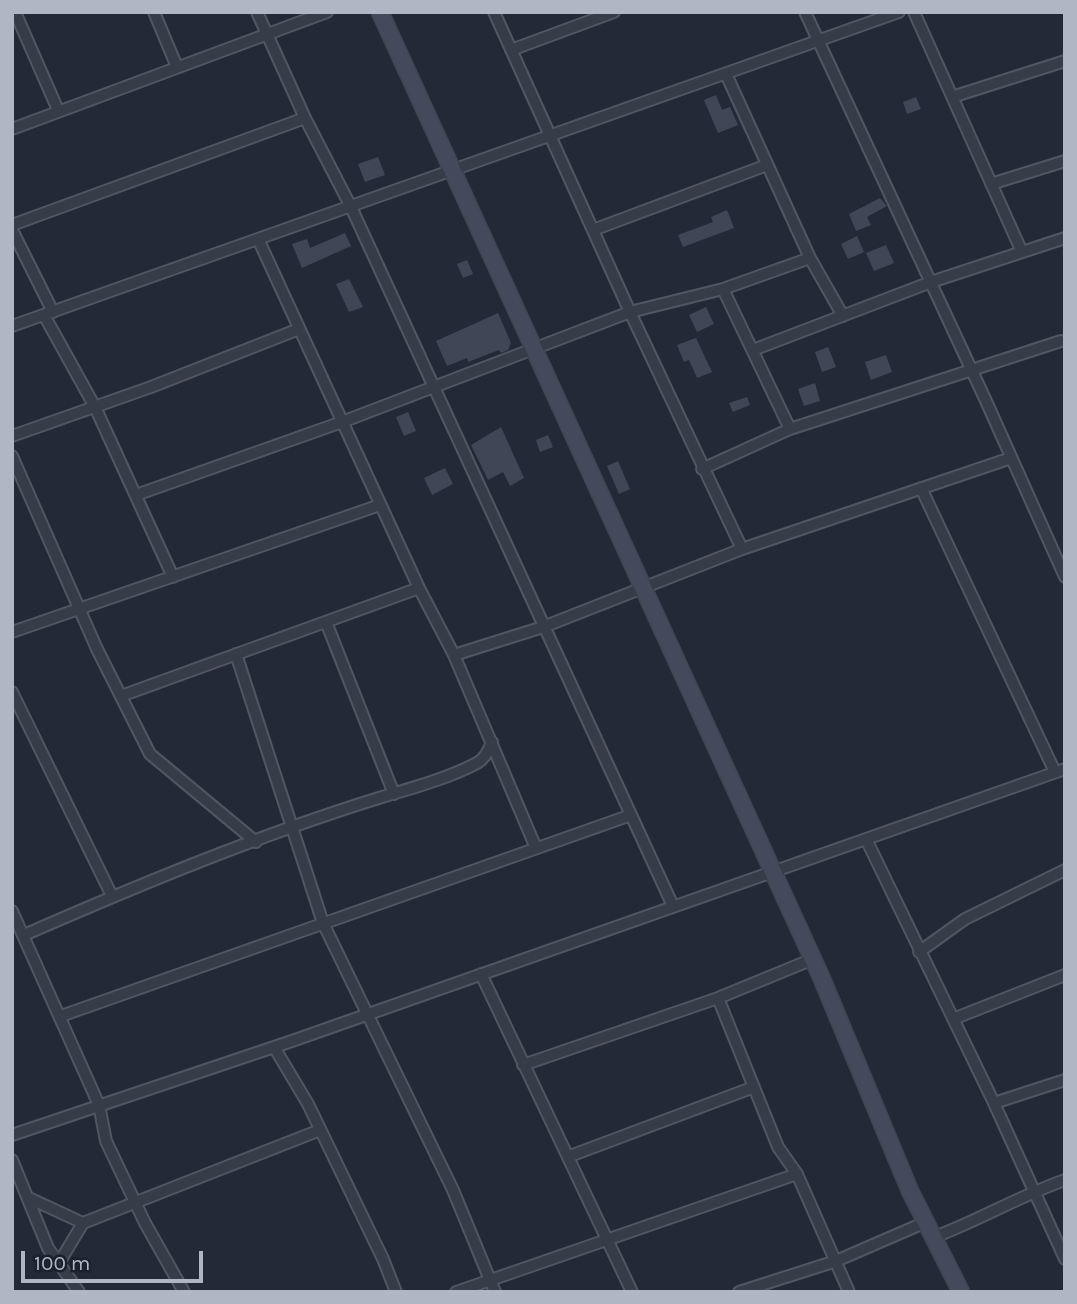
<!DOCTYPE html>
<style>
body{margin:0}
#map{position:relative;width:1077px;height:1304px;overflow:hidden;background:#232937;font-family:Karla,sans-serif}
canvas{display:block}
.frame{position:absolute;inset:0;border:14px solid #b1b6c4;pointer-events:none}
.scale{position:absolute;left:21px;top:1251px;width:182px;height:32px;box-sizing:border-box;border:4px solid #b1b6c4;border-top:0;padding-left:9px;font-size:21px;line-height:24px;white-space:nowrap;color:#b1b6c4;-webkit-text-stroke:5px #1b212d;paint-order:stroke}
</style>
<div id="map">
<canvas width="1077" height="1304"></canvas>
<div class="frame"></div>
<div class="scale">100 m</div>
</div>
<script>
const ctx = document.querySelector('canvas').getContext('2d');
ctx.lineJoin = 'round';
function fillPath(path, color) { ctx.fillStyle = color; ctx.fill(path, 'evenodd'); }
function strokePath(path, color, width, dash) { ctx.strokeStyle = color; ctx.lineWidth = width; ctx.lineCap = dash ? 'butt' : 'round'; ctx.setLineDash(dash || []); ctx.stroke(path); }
fillPath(new Path2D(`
 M716 95 722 110 730 107 738 125 718 133 704 100Z
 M916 97 921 109 907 114 903 102Z
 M378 157 385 175 365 182 358 164Z
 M880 198 887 206 867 217 871 225 856 231 849 214Z
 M727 210 734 228 683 247 678 235 713 222 711 217Z
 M345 233 351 246 302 268 292 244 307 239 310 248Z
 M857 236 864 252 848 259 841 244Z
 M886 245 894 263 874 271 866 253Z
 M467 260 473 274 463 278 457 264Z
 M349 279 363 307 349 312 336 284Z
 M706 307 714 324 697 332 689 315Z
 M498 313 511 343 508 350 501 353 499 350 468 362 467 358 447 366 436 341Z
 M696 338 712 372 697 378 689 360 684 362 677 345Z
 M828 347 836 367 822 372 815 352Z
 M886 355 892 372 871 380 865 362Z
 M815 383 820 401 804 406 798 389Z
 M747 397 750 405 733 412 729 403Z
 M408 412 416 431 404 436 396 417Z
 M501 427 524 478 510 486 503 472 488 480 471 445Z
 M548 435 553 447 540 452 536 440Z
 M618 461 630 489 619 494 607 466Z
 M445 468 453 484 432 495 424 478Z`), '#3f4757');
const street = new Path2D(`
 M15 12 58 110
 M154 12 177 67
 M257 12 305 118 351 207 673 906
 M494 12 630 312 742 549
 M805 12 986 401 1065 577
 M914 12 1022 252
 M511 50 614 12
 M726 74 810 258 843 316
 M952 97 1065 61
 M12 129 327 12
 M991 184 1065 161
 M12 225 305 118
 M12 230 53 312
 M593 230 767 165
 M259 241 419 588 454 655 536 848
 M723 289 790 429
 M44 315 95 407 173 577
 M12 326 899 12
 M753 350 931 282 1065 238
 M12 436 151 387 299 329
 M12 456 97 649 150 754 256 842
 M702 469 790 429 1061 341
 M921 488 1055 772
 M136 495 342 422 630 312 723 289 810 258
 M326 622 394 794
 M12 632 380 505
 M236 654 323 923 453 1190 495 1292
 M454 655 543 627 742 549 1011 458
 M12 692 112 896
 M121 696 419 588
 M866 839 994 1103 1065 1259
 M12 911 99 1105 106 1141 145 1223 184 1292
 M24 935C141 884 259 835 382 797 412 788 449 778 477 763 485 759 489 750 492 742
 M919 952 965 919 1065 870
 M481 974 632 1292
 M718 998 778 1147 797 1174 849 1292
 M61 1016 631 815
 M953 1019 1065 975
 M274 1047 308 1104 383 1259 396 1292
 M523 1065 718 998 813 959
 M994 1103 1065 1080
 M12 1135 292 1041 1065 769
 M570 1156 754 1087
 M12 1160 48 1248 79 1292
 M29 1198 83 1223
 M932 1238C978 1221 1019 1196 1065 1180
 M59 1263 83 1223 320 1130
 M456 1292 797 1174
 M739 1292 836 1261 926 1222`);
const secondary = new Path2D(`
 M380 12 822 979 910 1191 961 1292`);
strokePath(street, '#515663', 14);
strokePath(secondary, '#3f4551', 19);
strokePath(street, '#363c48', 10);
strokePath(secondary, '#444a5b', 16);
</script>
